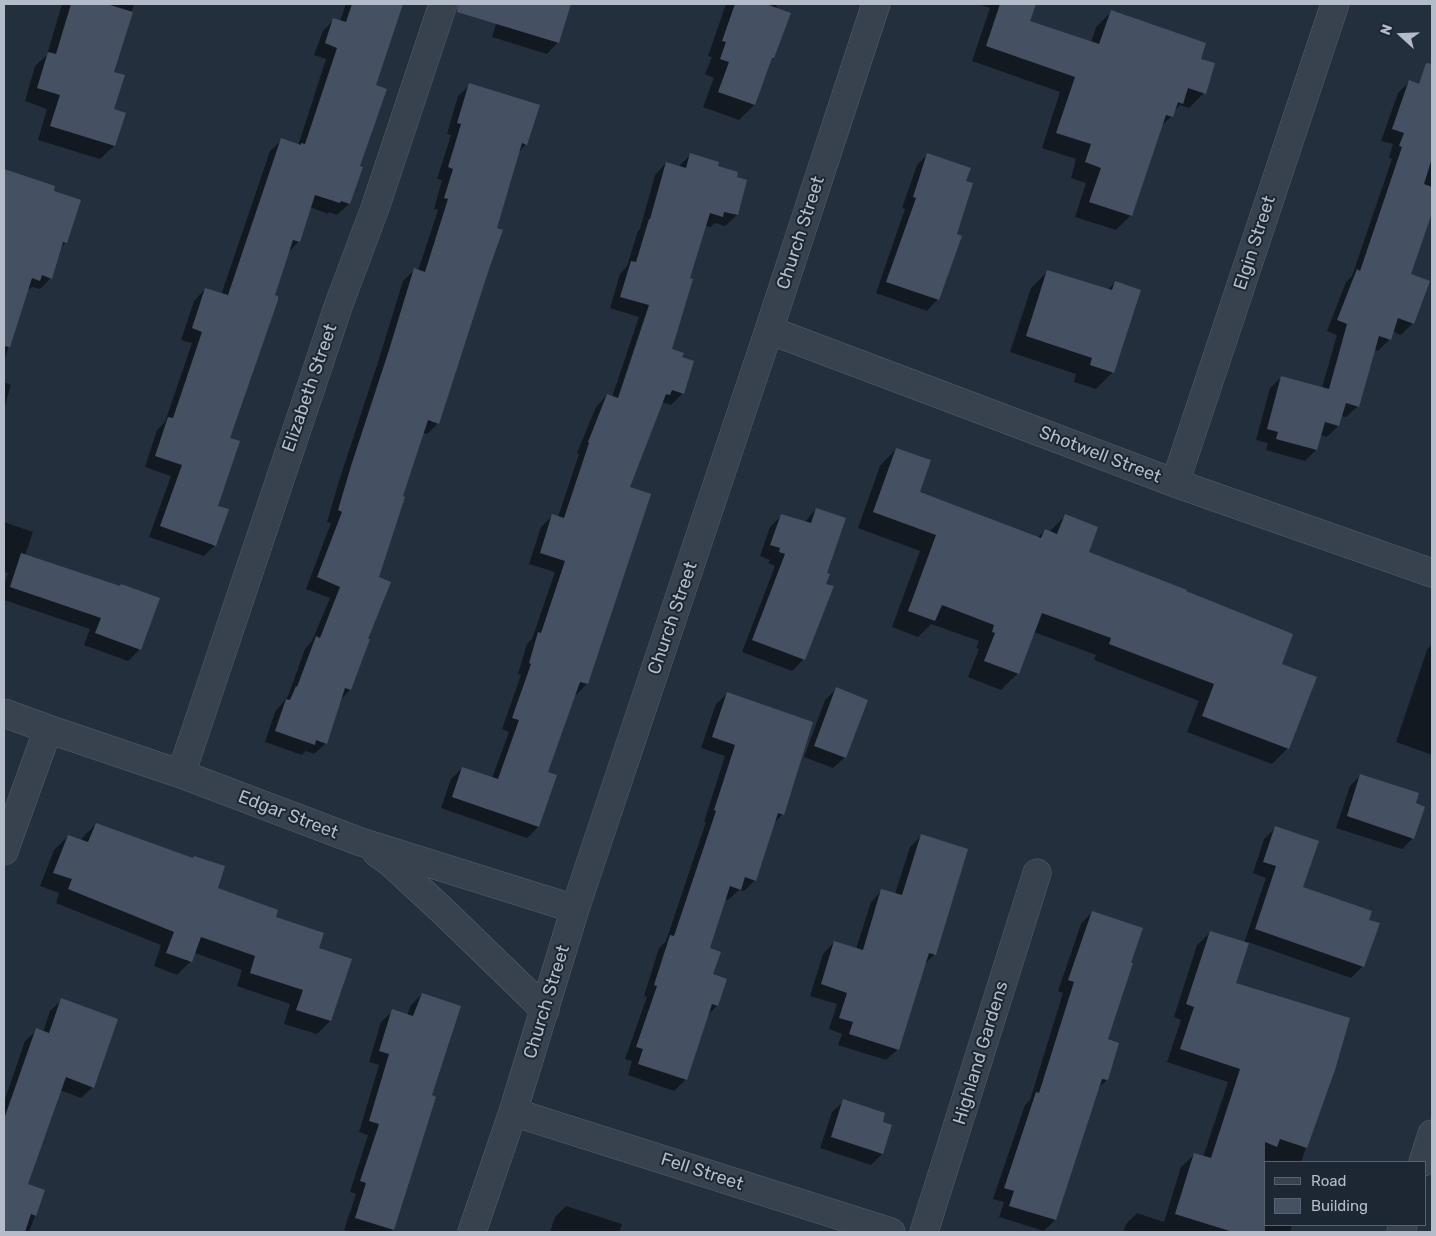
<!DOCTYPE html>
<style>
body{margin:0}
#map{position:relative;width:1436px;height:1236px;overflow:hidden;background:#242f3e;font-family:Rubik,sans-serif}
canvas{display:block}
.frame{position:absolute;inset:0;border:5px solid #b4bcc9;pointer-events:none}
.legend{position:absolute;left:1264px;top:1161px;width:162px;height:65px;box-sizing:border-box;background:#1d2633;border:1px solid #59626f;margin:0;padding:6px 9px;list-style:none;font-size:15px;color:#b4bcc9}
.legend li{display:flex;align-items:center;gap:10px;height:25px}
.legend b{width:25px;border:1px solid #59626f}
.north{position:absolute;left:1376px;top:10px;width:50px;height:50px;-webkit-text-stroke:4px #1d2633;paint-order:stroke;rotate:290deg;font-size:14px;font-weight:700;line-height:20px;text-align:center;color:#b4bcc9}
.north::after{content:'';display:block;margin:auto;width:18px;height:22px;background:#b4bcc9;clip-path:polygon(50% 0,100% 100%,50% 72%,0 100%)}
</style>
<div id="map">
<canvas width="1436" height="1236"></canvas>
<div class="frame"></div>
<ul class="legend">
<li><b style="height:6px;background:#38414e"></b>Road</li>
<li><b style="height:14px;background:#455162"></b>Building</li>
</ul>
<div class="north">N</div>
</div>
<script>
const ctx = document.querySelector('canvas').getContext('2d');
ctx.lineJoin = 'round';
function fillPath(path, color) { ctx.fillStyle = color; ctx.fill(path, 'evenodd'); }
function strokePath(path, color, width, dash) { ctx.strokeStyle = color; ctx.lineWidth = width; ctx.lineCap = dash ? 'butt' : 'round'; ctx.setLineDash(dash || []); ctx.stroke(path); }
function label(font, color, halo, rows, align = 'center') {
  ctx.font = font + ' Rubik,sans-serif'; ctx.lineWidth = 4; ctx.setLineDash([]); ctx.textBaseline = 'middle'; ctx.strokeStyle = halo; ctx.fillStyle = color; for (const [text, x, y, turn = 0] of rows) {
    ctx.save(); ctx.translate(x, y); ctx.rotate((+turn || 0) * Math.PI / 180); ctx.textAlign = isNaN(turn) ? turn : align; if (halo) ctx.strokeText(text, 0, 0); ctx.fillText(text, 0, 0); ctx.restore();
  }
}
fillPath(new Path2D(`
 M62 4H134L112 73V110L124 114 114 146 100 159 38 140 47 109 25 101 35 66 47 55Z
 M346 4H402L374 86 359 167 349 204 337 215 329 212 328 214 310 207 299 241 288 253 228 439 217 507 215 545 204 556 149 537 171 476 145 467 157 430 165 422 192 343 181 340 194 301 205 289 221 295 270 151 282 140 298 146 326 59 314 55 323 31 334 19 340 21Z
 M505 4H569L558 42 547 54 492 37 501 8Z
 M726 4H777L773 58 769 61 754 105 739 120 703 107 714 78 705 74 712 57 708 56Z
 M977 4H1034L1028 22 1091 43 1096 27 1111 12 1199 59 1204 93 1189 108 1180 105 1174 111 1172 116 1160 127 1131 215 1116 230 1075 217 1086 183 1071 178 1076 159 1042 148 1060 92 972 61 990 8Z
 M1409 82 1432 90V209L1410 275 1413 323 1401 335 1392 331 1390 339 1378 351 1374 349 1358 406 1346 417 1341 416 1338 426 1327 437 1320 435 1316 450 1305 461 1266 450 1268 443 1256 440 1270 388 1282 377 1322 388 1337 335 1327 331 1346 282 1352 276 1392 159 1389 158 1393 144 1381 141 1398 93Z
 M470 85 526 144 518 153 438 423 427 434 423 433 401 497 378 578 366 639 368 640 350 690 340 700 326 743 314 754 306 751 302 755 265 742 275 712 288 696 305 649 312 641 330 598 306 589 331 523 327 522 340 478 378 362 403 281 414 270 418 271 438 210 434 209 442 180 437 179 451 135 447 134 458 96Z
 M928 154 964 182 955 235 938 299 927 311 876 293 905 209 902 208 917 165Z
 M690 155 735 178 746 181 737 215 725 226 715 223 711 227 705 226 688 279 670 349 681 358 683 393 671 405 662 402 628 488 587 684 576 695 574 694 546 772 538 827 527 838 441 808 451 779 462 768 492 778 509 732 502 729 521 675 518 674 527 644 532 639 555 572 529 564 541 527 552 516 558 517 579 454 577 453 596 407 607 395 612 397 639 317 610 308 620 274 627 266 638 231 640 229 655 175 666 163 679 166Z
 M5 171 53 192 80 201 65 243 60 248 51 278 40 289 32 287 26 291 4 361V172Z
 M1048 271 1107 290 1115 283 1113 372 1096 389 1074 382 1076 374 1010 352 1031 288Z
 M4 382 11 385 4 409Z
 M896 449 918 493 1037 538 1045 531 1049 532 1065 516 1088 553 1280 665 1288 748 1272 764 1187 732 1199 701 1094 660 1096 655 1034 632 1018 673 1001 690 968 677 979 649 976 648 979 641 931 624 918 637 892 627 920 551 858 528 880 466Z
 M816 509 825 574 804 659 792 671 742 652 775 566 768 563 770 560 760 556 770 527 781 516 804 523Z
 M4 522 33 532 25 555 140 649 128 661 84 645 90 629 4 600V585L8 573 4 572Z
 M1432 644V755L1396 742 1427 650Z
 M836 689 845 757 833 768 804 757 825 700Z
 M728 693 783 814 774 823 755 880 744 891 739 890 728 900 724 899 708 949 717 1006 707 1015 686 1079 674 1091 628 1075 632 1061 625 1059 647 997 644 996 659 948 666 941 706 822H704L725 756 701 748 716 704Z
 M1361 775 1414 804 1413 838 1402 849 1336 828 1350 786Z
 M96 824 216 889 275 918 317 949 330 1021 317 1034 284 1024 290 1004 237 986 242 970 195 953 191 961 177 975 154 966 161 945 56 903 59 893 40 886 54 850 68 836 81 841 82 838Z
 M1275 828 1301 888 1367 920 1363 966 1351 978 1248 942 1234 984 1334 1069 1301 1162H1265V1225H1292L1290 1232H1123L1126 1224 1137 1213 1164 1222 1181 1167 1195 1154 1203 1157 1228 1082 1167 1062 1181 1020 1174 1017 1197 945 1211 932 1244 943 1266 878 1253 873 1264 839Z
 M922 835 966 850 934 955 923 966 898 1049 886 1060 838 1045 842 1034 829 1029 837 1004 810 996 823 954 834 942 856 949 871 902 882 890 895 894 910 847Z
 M1092 912 1106 1040 1107 1080 1098 1088 1055 1220 1044 1231 999 1217 1004 1202 993 1199 1025 1105 1030 1100 1063 993 1058 991 1081 924Z
 M422 994 430 1096 393 1230 390 1232H353L344 1230 356 1194 350 1192 368 1135 359 1132 379 1065 369 1062 381 1022 393 1011 407 1016 411 1005Z
 M62 1000 93 1087 81 1098 60 1090 26 1185 44 1191 29 1232H4V1102L25 1041 37 1030 43 1032 50 1011Z
 M844 1101 881 1123 891 1126 882 1154 871 1165 820 1148 832 1112Z
 M566 1206 622 1224 619 1232H550L555 1217Z`), '#0007');
fillPath(new Path2D(`
 M71 4H107L133 12 114 72 125 75 114 109 126 113 115 146 50 126 60 95 37 88 48 52 56 54Z
 M352 4H403L376 85 387 89 360 166 363 167 350 204 341 201 340 203 315 195 300 242 293 240 275 295 278 296V300L230 438 240 441 218 506 229 509 216 546 160 526 182 465 155 456 168 417 173 418 202 332 192 328 205 288 228 295 281 138 301 145V143L305 144 337 48 325 43 333 18 346 22Z
 M458 4H571L559 43 457 12Z
 M735 4H766L791 13 774 58H772L755 105 718 92 729 62 720 59 726 42 722 41Z
 M1000 4H1036L1030 21 1099 44 1111 10 1206 43 1201 59 1215 63 1206 94 1188 88 1183 104 1178 102 1173 117 1166 115 1132 216 1089 202 1101 168 1085 162 1091 144 1056 133 1075 77 986 46Z
 M1426 63 1432 64V158L1424 184 1432 187V213L1411 274 1430 281 1414 324 1398 318 1391 340 1379 336 1359 407 1346 403 1339 426 1325 422 1317 450 1276 439 1278 432 1267 429 1281 376 1329 389 1347 324 1337 320 1357 269 1360 271 1402 147 1399 146 1404 133 1392 129 1409 80 1419 84Z
 M469 83 540 105 527 145 522 143 497 228 503 230 489 269 439 424 428 420 403 496 405 497 379 577 391 582 368 639H370L351 690 345 688 327 744 316 740 315 745 275 731 286 699 290 700 296 686 297 687 316 636 320 638 340 587 317 577 342 512 338 510 351 466 389 350 414 268 425 272 448 199 444 198 453 169 448 167 461 124 457 123Z
 M690 153 719 162 718 166 738 172 737 177 747 180 738 215 724 212 723 217 710 213 690 278 693 279 672 349 684 353 682 357 694 361 684 394 672 390 670 395 666 394 630 487 651 494 588 684 580 682 548 772 557 775 539 827 452 797 462 767 498 779 519 720 512 718 531 664 529 663 538 632 541 633 565 561 540 553 552 514 564 518 589 443 588 442 607 394 618 398 649 305 620 297 631 261 636 262 649 219H650L666 162 686 168Z
 M927 153 971 168 966 181 973 183 957 234 962 236 939 300 886 282 916 198 913 197Z
 M4 169 55 186 54 191 81 200 67 243 63 242 52 279 42 275 40 281 32 278 10 347 4 346Z
 M1047 270 1112 290 1115 281 1141 290 1114 373 1090 365 1092 358 1026 336Z
 M896 448 931 460 920 492 1041 538 1045 529 1057 534 1065 514 1098 527 1089 552 1187 590 1186 591 1293 634 1282 664 1317 677 1289 749 1202 716 1214 684 1109 644 1111 638 1042 613 1019 674 984 661 995 633 992 632 994 625 942 605 935 621 908 611 936 535 873 512Z
 M816 508 846 518 827 573 830 574 826 584 834 586 805 660 752 640 785 554 779 552 780 548 770 545 781 514 811 523Z
 M21 553 120 586 121 584 160 598 141 650 95 633 101 618 10 587Z
 M836 687 868 700 846 758 814 746Z
 M727 692 813 722 784 815 778 813 756 881 745 877 741 890 730 886 710 948 721 952 713 974 727 979 718 1006 712 1004 687 1080 638 1064 643 1049 636 1047 657 986 654 985 670 935 674 936 716 811 714 810 735 745 712 737Z
 M1360 774 1419 793 1416 803 1425 807 1414 839 1347 816Z
 M96 823 193 858 194 856 225 866 218 888 278 910 276 917 324 933 319 948 352 959 331 1021 296 1010 303 990 250 973 255 956 201 937 192 962 166 953 174 932 68 889 72 879 53 873 68 835 88 842Z
 M1275 826 1319 841 1303 887 1372 911 1369 920 1380 923 1364 967 1255 929 1276 866 1263 862Z
 M921 834 968 849 936 955 929 953 899 1050 849 1034 853 1022 839 1018 847 993 821 984 834 941 863 950 881 889 902 895Z
 M1092 911 1143 928 1131 963H1133L1108 1039 1119 1043 1108 1080 1102 1079 1056 1220 1009 1206 1014 1191 1004 1188 1036 1092 1039 1093 1074 982 1068 980Z
 M1210 931 1249 943 1236 983 1350 1018 1335 1070 1307 1148 1280 1139 1277 1147 1265 1142V1232H1233L1175 1214 1194 1153 1211 1158 1240 1069 1180 1049 1194 1007 1186 1004Z
 M422 993 461 1006 432 1095 436 1097 394 1230 355 1218 366 1183 360 1181 379 1124 369 1121 389 1054 379 1051 392 1009 413 1016Z
 M61 998 118 1019 94 1088 66 1077 28 1184 45 1190 36 1216 31 1214 25 1232H4V1119L36 1028 49 1033Z
 M843 1099 885 1113 883 1122 892 1125 883 1154 831 1137Z`), '#455162');
const street = new Path2D(`
 M769 330 1175 483 1432 573
 M1175 483 1335 4
 M4 713 48 729 181 774 361 842 575 909
 M181 774 339 304 375 208 443 4
 M4 851 48 729
 M377 853 390 862 444 912 545 1010
 M513 1112 891 1232
 M1423 1162 1432 1134
 M472 1232 513 1112 575 909 769 330 876 4
 M924 1232 1037 873
 M1401 1232 1403 1225`);
strokePath(street, '#565f6c', 29);
strokePath(street, '#38414e', 28);
label('18px', '#b4bcc9', '#1d2633', [
 ["Church Street",801,233,-72],
 ["Elgin Street",1255,243,-72],
 ["Elizabeth Street",310,388,-71],
 ["Shotwell Street",1100,455,21],
 ["Church Street",673,618,-71],
 ["Edgar Street",288,815,21],
 ["Church Street",547,1002,-73],
 ["Highland Gardens",981,1053,-73],
 ["Fell Street",702,1172,18]
]);
</script>
